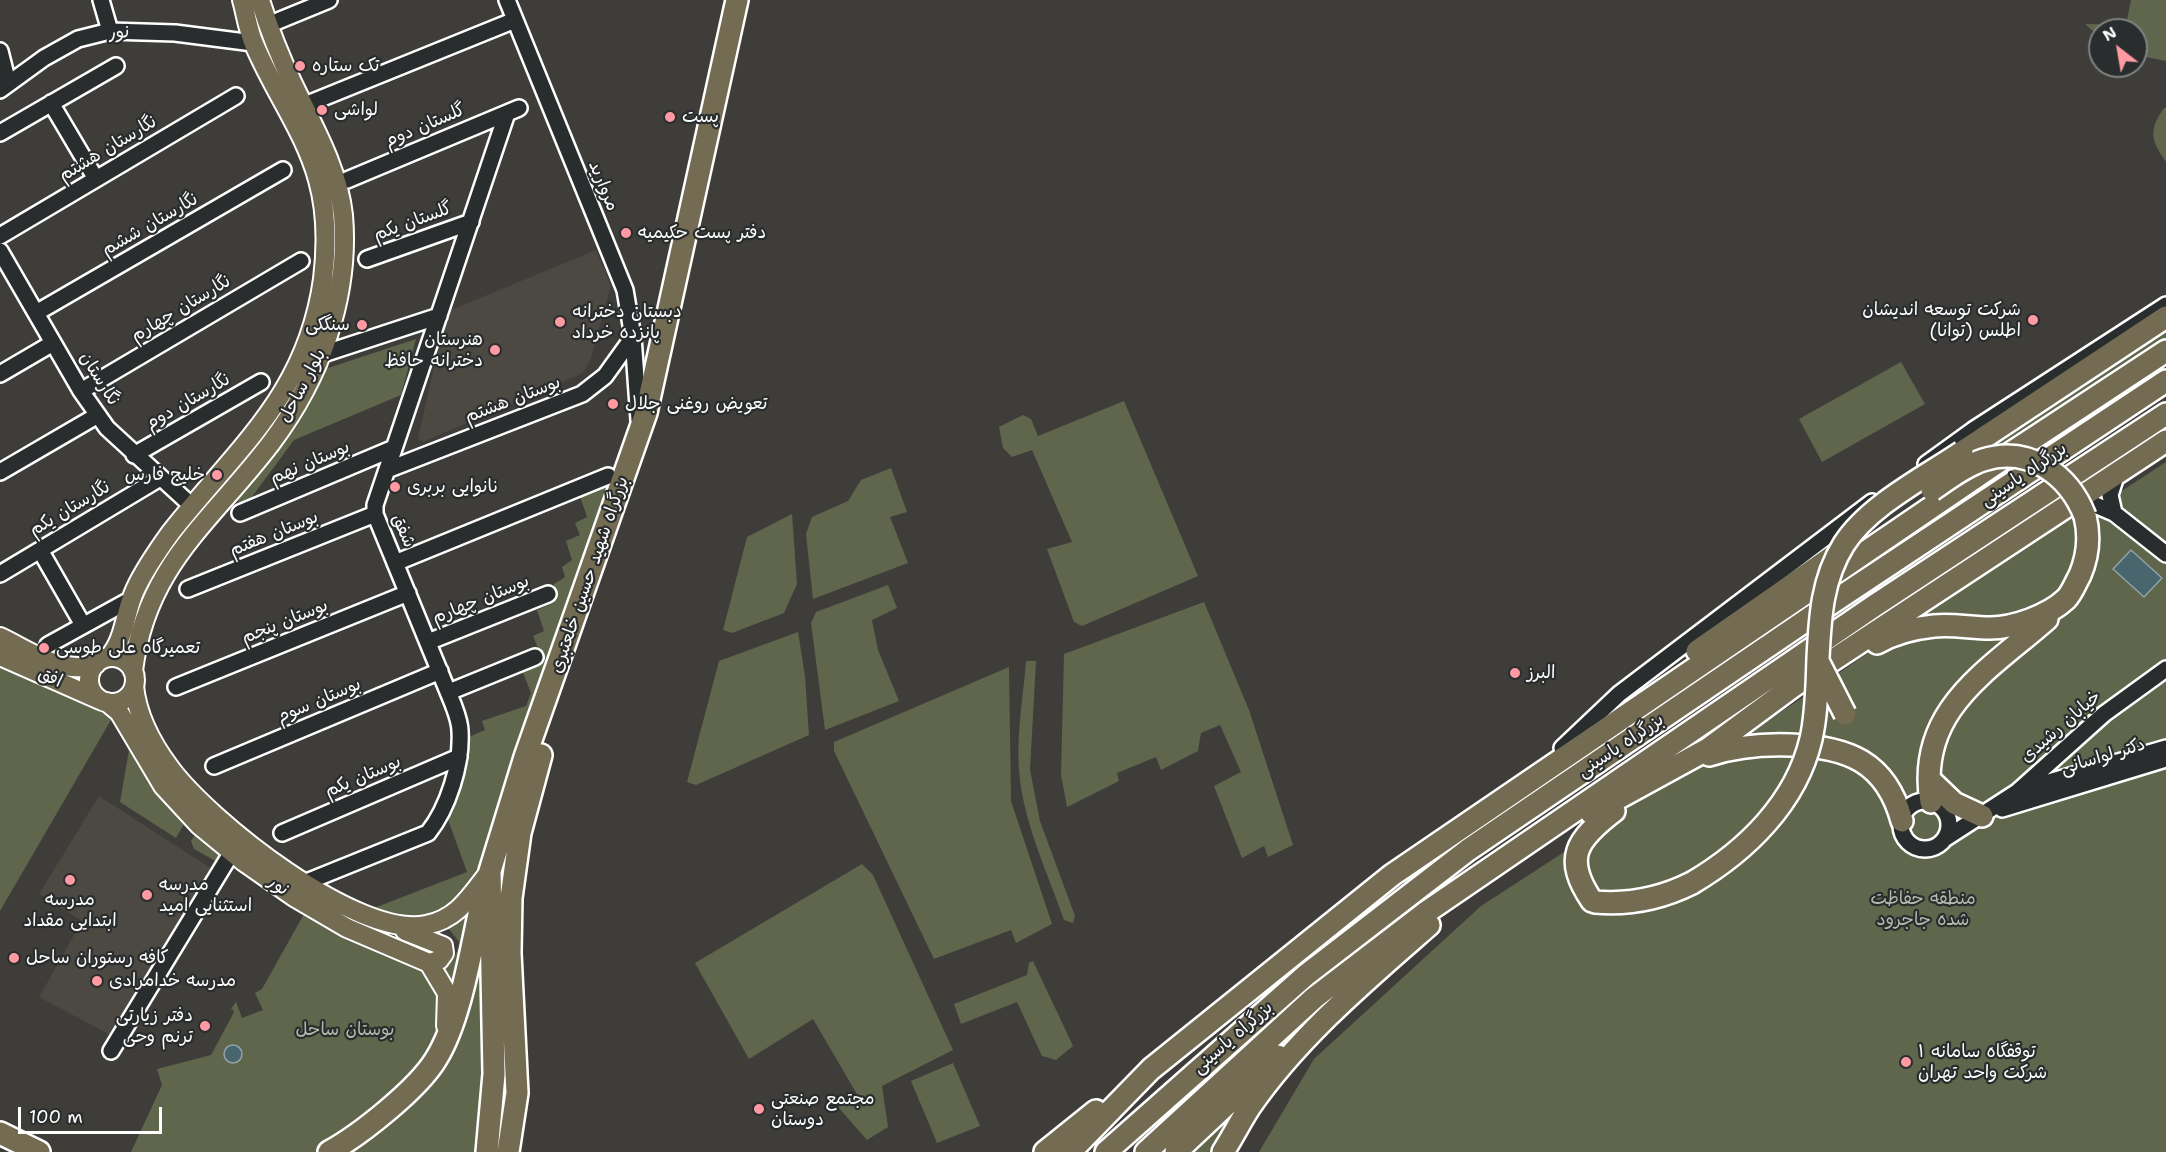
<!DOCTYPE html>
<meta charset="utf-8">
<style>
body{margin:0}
#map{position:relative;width:2166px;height:1152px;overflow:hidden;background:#3e3d3a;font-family:"Shantell Sans",sans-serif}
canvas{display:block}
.north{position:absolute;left:2088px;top:18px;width:60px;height:60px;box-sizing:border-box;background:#2a2d2e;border:2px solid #7f8182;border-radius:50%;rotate:329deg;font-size:16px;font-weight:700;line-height:24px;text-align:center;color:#fff}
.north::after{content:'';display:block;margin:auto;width:21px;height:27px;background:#ff9aa2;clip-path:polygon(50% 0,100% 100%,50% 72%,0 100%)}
.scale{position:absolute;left:18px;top:1107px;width:144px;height:27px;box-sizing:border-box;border:3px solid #fff;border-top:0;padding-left:8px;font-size:18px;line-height:21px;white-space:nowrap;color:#fff;-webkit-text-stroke:4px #2a2d2e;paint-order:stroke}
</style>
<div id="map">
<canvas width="2166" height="1152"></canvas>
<div class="north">N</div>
<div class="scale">100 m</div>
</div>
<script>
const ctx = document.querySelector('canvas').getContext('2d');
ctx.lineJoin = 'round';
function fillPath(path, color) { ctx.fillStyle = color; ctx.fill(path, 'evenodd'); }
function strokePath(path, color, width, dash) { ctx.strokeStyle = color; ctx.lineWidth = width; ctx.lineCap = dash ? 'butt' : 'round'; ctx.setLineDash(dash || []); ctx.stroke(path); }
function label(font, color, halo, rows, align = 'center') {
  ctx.font = font + ' "Shantell Sans","Playpen Sans Arabic",sans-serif'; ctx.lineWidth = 4.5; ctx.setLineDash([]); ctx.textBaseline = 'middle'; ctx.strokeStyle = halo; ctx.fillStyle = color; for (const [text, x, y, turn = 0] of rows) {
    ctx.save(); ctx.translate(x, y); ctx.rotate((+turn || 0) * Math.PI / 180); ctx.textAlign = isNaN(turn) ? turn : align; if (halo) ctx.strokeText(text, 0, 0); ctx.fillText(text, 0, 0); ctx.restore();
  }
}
fillPath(new Path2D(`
 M596 250 611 286 591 358 583 373 423 442 418 439 446 312Z
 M99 796 212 869 114 1037 39 997 82 921 39 894Z`), '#4c4842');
fillPath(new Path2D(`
 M2131 0H2166V61L2136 55V30H2100V37L2085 24 2126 25Z
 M2164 108H2166V162C2151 140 2148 131 2164 108Z
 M2166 328V345L2012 447H1988Z
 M416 339 401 395 294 440 240 513 238 498 288 434 325 369Z
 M1901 362 1925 404 1822 462 1799 419Z
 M1124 401 1198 576 1082 626 1074 622 1047 549 1072 542 1032 450 1012 457 1003 448 999 427 1023 415 1031 419 1038 436Z
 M2166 462V1152H1259L1314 1059 1481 906 1615 819 1632 800 1705 761 1819 687 1875 648 1888 634 2071 509 2076 521Z
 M891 468 907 512 890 517 908 563 813 599 806 534 812 517 848 501 861 480Z
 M619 477 484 866 464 901 422 923 369 910 467 872 446 814 471 736 485 730 482 721 526 706 531 693 522 670 538 648 533 636 544 631 537 610 551 604 554 584 565 577 562 567 572 560 566 541 580 535 575 523 587 517 579 493Z
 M792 514 797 584 784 613 732 633 723 630 747 537Z
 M888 585 897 608 872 620 878 650 899 701 825 730 811 623 816 612Z
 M1204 602 1249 710 1293 845 1268 857 1264 846 1242 858 1214 786 1241 772 1220 725 1201 733 1198 751 1161 770 1156 757 1117 773 1119 781 1067 807 1061 775 1064 654Z
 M798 632 805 676 809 735 696 785 687 782 719 661Z
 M1026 661H1036L1030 770 1040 821 1075 916 1073 923 1064 920C1048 874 1026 828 1020 780 1015 741 1023 700 1026 661Z
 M0 665 115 713 0 911Z
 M1009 667 1011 801 1052 924 1016 943 1011 930 934 959 834 751V742Z
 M129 750 144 775 184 824 176 838 120 802Z
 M196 833 224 857 219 863 194 849 191 841Z
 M862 864 873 875 953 1050 882 1086 888 1127 867 1140 838 1107 858 1096 813 1019 749 1059 695 963Z
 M475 900 451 1014 437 965C451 964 458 955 459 942L445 924Z
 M304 914 367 947 415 965 435 977 443 1022 431 1061 321 1152H131L162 1085 157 1069 211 1055 232 1016 234 1011 231 1009 236 1002 242 1018 263 1010 255 993 262 989Z
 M481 922 486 1039 481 1152H338L421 1084Z
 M1033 961 1073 1046 1056 1060 1042 1056 1017 1002 961 1024 954 1004 1027 975 1029 963Z
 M953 1063 980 1126 937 1143 911 1081Z
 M1250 1096 1209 1152H1183Z`), '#60664c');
const water = new Path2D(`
 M2131 550 2162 578 2144 597 2113 569Z
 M224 1054a9 9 0 1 1 18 0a9 9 0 1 1-18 0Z`);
fillPath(water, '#49656e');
strokePath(water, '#92a3a8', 1.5);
const minor = new Path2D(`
 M101 0 110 31
 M507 0 625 290 633 337 639 420
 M268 25 329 0
 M0 51 8 83
 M0 90 44 58 78 39 110 31 175 33 253 43
 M51 103 96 179
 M305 105 515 20
 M0 133 116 66
 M347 180 519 108
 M0 236 236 96
 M0 251 81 391 107 428 192 506
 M367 259 471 222
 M36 313 283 170
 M323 354 439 316
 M0 374 53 343
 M81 391 301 261
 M134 455 261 382
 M1926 464 1973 430 2166 305
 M387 470 582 394 605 376 633 337
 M0 472 98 415
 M2079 498 2114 513 2166 554
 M240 513 394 448
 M2114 513 2110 495 2117 473
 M40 550 83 625
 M395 563 608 476
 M0 574 160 478
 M188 589 375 514
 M428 642 548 594
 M48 645 126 602
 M176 687 408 593
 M449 692 535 657
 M1562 748 1619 694 1872 502
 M214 766 440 671
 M2025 789 2166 748
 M1901 825a24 24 0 1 1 48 0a24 24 0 1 1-48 0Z
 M2002 809 2166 759
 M282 833 459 757
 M1946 838 2017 792 2104 714 2166 669
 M304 883 428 833C448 808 462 764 460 731 460 722 456 712 453 704L375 514V505L507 113
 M111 1051 232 852`);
const major = new Path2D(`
 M0 637C30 651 62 676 96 664
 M0 656 100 700
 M109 657C125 640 125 611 135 590 144 570 158 550 171 532 238 447 307 394 323 279 327 246 327 212 318 180 305 132 273 90 254 44 248 30 246 14 242 0
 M89 680a23 23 0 1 1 46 0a23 23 0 1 1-46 0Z
 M133 671C146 565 211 522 271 443 320 378 350 297 343 215 338 168 313 126 293 84 280 57 269 29 260 0
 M134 686C137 716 152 744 170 768 209 821 357 939 426 925 458 919 471 895 490 871
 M107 702 119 712 163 786 199 825 244 862 294 897 347 928 429 963 447 993 446 1026
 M405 931 443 946 444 953 439 960 429 963`);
const highway = new Path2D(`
 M1962 452 2166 317
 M1877 643C1894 633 1915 628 1934 626 1953 624 1971 628 1990 628 2013 628 2048 616 2066 599 2072 593 2076 582 2080 575 2088 556 2090 536 2085 516
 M1697 651 1846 547
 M1709 755C1737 746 1763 744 1791 745 1847 747 1886 761 1902 821
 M1929 779 1954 803 1982 816
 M1931 802C1916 710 1988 671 2047 619
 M1591 813 1708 749 1792 687 2166 441
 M1592 901C1563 858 1576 840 1614 811
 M1595 902C1629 905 1662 898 1692 883
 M0 1133 39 1152
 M329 1152C360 1135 418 1089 436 1059 461 1019 471 948 482 901
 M487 1152 494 1074 490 871 525 757 646 413 737 0
 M508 1152 517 1093 510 953 511 898 520 833 541 755
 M1045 1152 1096 1111
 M1070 1152 1151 1069 1392 875 2011 453 2166 351
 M1106 1152 1306 975 1468 850 1833 602 2166 381
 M1146 1152 1314 998 1425 913 1874 606 2166 414
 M1176 1152 1278 1056
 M1223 1152C1232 1138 1240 1122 1249 1108 1297 1038 1366 980 1429 925`);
strokePath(minor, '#fff', 20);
strokePath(major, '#fff', 22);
strokePath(highway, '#fff', 26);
strokePath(minor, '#2a2d2e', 15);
strokePath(major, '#736b52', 18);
strokePath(highway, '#736b52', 21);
const highwayBridge = new Path2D(`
 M1932 490C1948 479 1965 466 1983 460 2029 445 2069 475 2085 516
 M1819 663 1845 714
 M1692 883C1746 851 1796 803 1811 739 1817 713 1817 684 1818 658 1820 617 1822 579 1844 544 1868 506 1925 477 1962 452`);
strokePath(highwayBridge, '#fff', 26, []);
strokePath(highwayBridge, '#736b52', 21);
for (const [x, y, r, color] of [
 [300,66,6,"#ff9aa2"],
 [322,110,6,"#ff9aa2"],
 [670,117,6,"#ff9aa2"],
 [626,233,6,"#ff9aa2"],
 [2033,320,6,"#ff9aa2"],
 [560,322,6,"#ff9aa2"],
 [362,325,6,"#ff9aa2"],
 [495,350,6,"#ff9aa2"],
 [613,404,6,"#ff9aa2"],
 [217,475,6,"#ff9aa2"],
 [395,487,6,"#ff9aa2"],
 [44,648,6,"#ff9aa2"],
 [1515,673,6,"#ff9aa2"],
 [70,880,6,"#ff9aa2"],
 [147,895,6,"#ff9aa2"],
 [14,958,6,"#ff9aa2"],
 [97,981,6,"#ff9aa2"],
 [205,1026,6,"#ff9aa2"],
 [1906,1062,6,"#ff9aa2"],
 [759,1109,6,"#ff9aa2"]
]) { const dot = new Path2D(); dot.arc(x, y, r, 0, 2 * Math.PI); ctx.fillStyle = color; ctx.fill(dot); strokePath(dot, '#2a2d2e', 2); }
label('18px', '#fff', '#2a2d2e', [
 ["نور",119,33,-4],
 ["گلستان دوم",425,126,-23],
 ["نگارستان هشتم",108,149,-31],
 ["مروارید",603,186,68],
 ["گلستان یکم",413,222,-20],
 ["نگارستان ششم",150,225,-30],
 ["نگارستان چهارم",181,309,-31],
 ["نگارستان",99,379,58],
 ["بلوار ساحل",303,386,-62],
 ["بوستان هشتم",513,400,-21],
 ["نگارستان دوم",188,402,-30],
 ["بوستان نهم",310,463,-23],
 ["بزرگراه یاسینی",2024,475,-34],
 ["نگارستان یکم",70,509,-31],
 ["شفق",403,531,67],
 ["بوستان هفتم",274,534,-22],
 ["بزرگراه شهید حسین خلعتبری",590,575,-71],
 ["بوستان چهارم",481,600,-22],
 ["بوستان پنجم",285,622,-22],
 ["افق",50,678,24],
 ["بوستان سوم",319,701,-23],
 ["خیابان رشیدی",2061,727,-41],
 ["بزرگراه یاسینی",1621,746,-34],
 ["دکتر لواسانی",2103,757,-17],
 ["بوستان یکم",363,777,-23],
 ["نور",278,886,35],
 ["بزرگراه یاسینی",1233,1038,-41]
]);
label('18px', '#fff', '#2a2d2e', [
 ["تک ستاره",312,66],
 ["لواشی",334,110],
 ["پست",682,117],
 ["دفتر پست حکیمیه",638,233],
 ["شرکت توسعه اندیشان",2021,310,"right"],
 ["اطلس (توانا)",2021,331,"right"],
 ["دبستان دخترانه",572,312],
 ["پانزده خرداد",572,333],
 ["سنگکی",350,325,"right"],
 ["هنرستان",483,340,"right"],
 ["دخترانه حافظ",483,361,"right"],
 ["تعویض روغنی جلال",625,404],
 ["خلیج فارس",205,475,"right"],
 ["نانوایی بربری",407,487],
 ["تعمیرگاه علی طوسی",56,648],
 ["البرز",1527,673],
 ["مدرسه",159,885],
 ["استثنایی امید",159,906],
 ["مدرسه",70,900,"center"],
 ["ابتدایی مقداد",70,921,"center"],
 ["کافه رستوران ساحل",26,958],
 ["مدرسه خدامرادی",109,981],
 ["دفتر زیارتی",193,1016,"right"],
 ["ترنم وحی",193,1037,"right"],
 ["توقفگاه سامانه ۱",1918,1052],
 ["شرکت واحد تهران",1918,1073],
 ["مجتمع صنعتی",771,1099],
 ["دوستان",771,1120]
], 'left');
label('18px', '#b7baae', '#2a2d2e', [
 ["منطقه حفاظت",1923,899],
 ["شده جاجرود",1923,920],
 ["بوستان ساحل",345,1030]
]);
</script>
